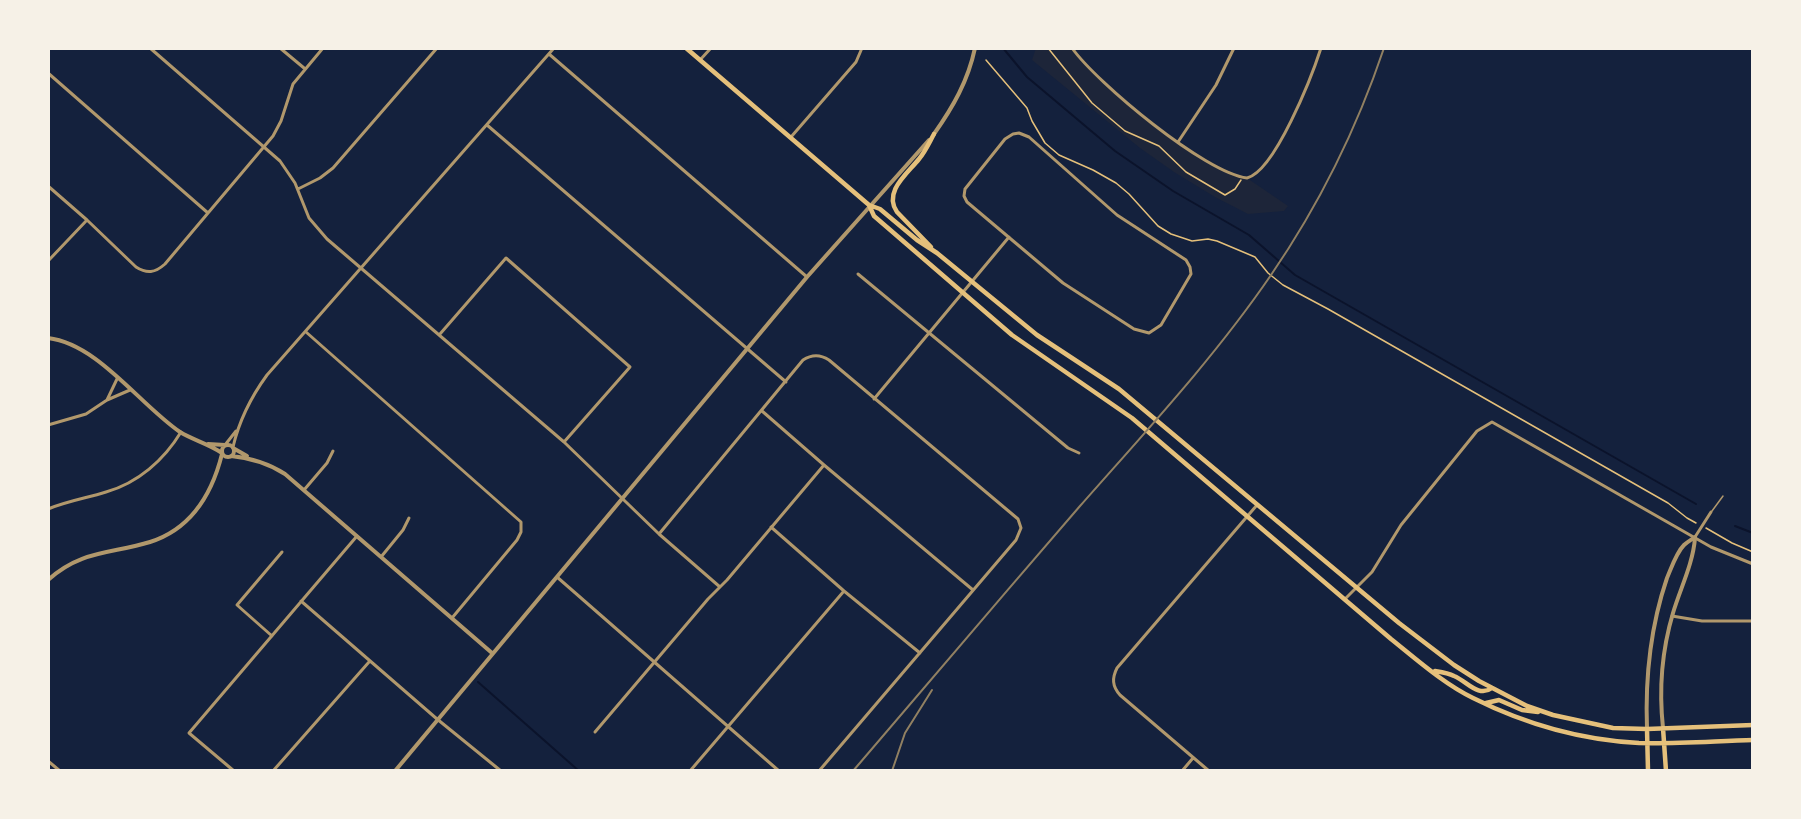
<!DOCTYPE html>
<style>
body{margin:0}
#map{position:relative;width:1801px;height:819px;overflow:hidden;background:#14213d;font-family:"IBM Plex Sans",sans-serif}
canvas{display:block}
.frame{position:absolute;inset:0;border:50px solid #f6f1e7;pointer-events:none}
</style>
<div id="map">
<canvas width="1801" height="819"></canvas>
<div class="frame"></div>
</div>
<script>
const ctx = document.querySelector('canvas').getContext('2d');
ctx.lineJoin = 'round';
function fillPath(path, color) { ctx.fillStyle = color; ctx.fill(path, 'evenodd'); }
function strokePath(path, color, width, dash) { ctx.strokeStyle = color; ctx.lineWidth = width; ctx.lineCap = dash ? 'butt' : 'round'; ctx.setLineDash(dash || []); ctx.stroke(path); }
fillPath(new Path2D(`
 M1036 48H1072L1103 84 1178 142 1229 172 1247 178 1288 206 1284 211 1248 214 1215 197 1174 172 1140 148 1032 60Z`), '#1d2539');
strokePath(new Path2D(`
 M1003 48 1027 77 1115 151 1173 191 1249 235 1295 275 1696 504
 M1735 526 1753 533
 M478 682 579 771`), '#0b132b', 2);
strokePath(new Path2D(`
 M1048 48 1092 103 1125 131 1159 146 1186 172 1225 195 1235 189 1241 180
 M986 60 1027 108 1032 121 1045 143 1059 155 1093 170 1116 183 1129 194 1158 226 1171 234 1192 241 1208 239 1217 241 1255 257 1268 273 1283 285 1328 309 1668 503 1687 518 1696 523
 M1706 528 1732 543 1753 552`), '#e5c07b', 1.5);
strokePath(new Path2D(`
 M1712 511 1723 496`), '#b1986c', 1.5);
strokePath(new Path2D(`
 M150 48 280 161 295 183 309 218 327 239 564 442 659 534 720 587
 M280 48 304 68
 M1072 48C1097 83 1205 173 1247 178 1275 171 1312 76 1321 48
 M549 54 807 277
 M700 60 711 48
 M48 73 208 213
 M487 125 786 382
 M1019 133 1029 137 1117 215 1186 260 1190 267 1191 274 1161 325 1149 333 1134 329 1063 283 967 202 964 196 965 189 1005 139 1013 134Z
 M791 137 856 62 862 48
 M1178 142 1216 85 1234 48
 M48 186 87 220 136 267C147 274 155 273 165 264L273 136 281 121 293 84 323 48
 M298 189 320 178 333 168 437 48
 M49 260 87 220
 M858 274 1068 448 1079 453
 M306 332 521 522V532L517 540 452 618
 M440 334 506 258 630 367 564 442
 M874 399 1009 237
 M107 400 117 379
 M762 411 824 465 973 590
 M48 425 86 414 107 400 130 390
 M225 445 236 431
 M233 447C239 421 251 397 267 375L554 48
 M304 490 327 463 333 451
 M48 509C67 501 87 498 106 492 138 483 164 460 181 432
 M771 527 844 591 920 653
 M659 534 803 360C812 354 820 354 829 360L1018 519 1021 528 1016 540 819 771
 M1695 537 1711 512
 M381 557 403 530 409 518
 M557 577 779 771
 M1345 599 1372 572 1401 525 1477 431 1492 422 1711 547 1753 564
 M301 601 437 719 501 771
 M1672 616 1702 621H1753
 M272 636 237 605 282 552
 M595 732 708 599 727 580 824 465
 M48 761 60 771
 M234 771 189 733 357 536
 M273 771 369 662
 M690 771 844 591
 M1182 771 1193 758
 M1209 771 1120 695C1112 686 1112 678 1117 668L1257 505`), '#b1986c', 3);
strokePath(new Path2D(`
 M934 134C953 107 968 81 975 48
 M48 338C98 344 139 404 180 432 193 440 209 444 222 453
 M208 444 225 445
 M222 451a6 6 0 1 1 12 0a6 6 0 1 1-12 0Z
 M233 448 247 456
 M231 456C251 458 268 463 285 474L492 653
 M48 580C81 550 111 554 150 542 191 529 212 494 222 454
 M1663 728C1659 691 1662 650 1673 613 1680 589 1693 564 1695 538
 M1647 729C1645 676 1650 628 1667 578 1671 569 1676 553 1684 545 1687 542 1691 540 1695 537
 M395 771 807 277 929 140`), '#b1986c', 4);
strokePath(new Path2D(`
 M686 48 869 205 880 209 917 240 937 253 1037 335 1119 389 1399 623 1454 665 1479 681 1527 706 1553 715 1613 728 1647 729 1753 725
 M869 205 874 216 1012 335 1132 418 1391 639C1416 659 1444 684 1473 698 1525 724 1580 740 1639 743 1677 744 1715 741 1753 740
 M931 247 897 212C883 192 907 174 919 159 925 152 929 143 934 134
 M1435 671C1441 672 1448 673 1454 676 1467 681 1478 698 1492 688
 M1486 703 1499 700 1522 710 1538 712
 M1663 728 1666 771
 M1647 729 1648 771`), '#e5c07b', 4.5);
strokePath(new Path2D(`
 M853 771C929 682 1004 594 1080 506 1146 431 1215 357 1271 275 1319 205 1357 128 1384 48
 M892 771 905 733 932 690`), '#918062', 2);
</script>
